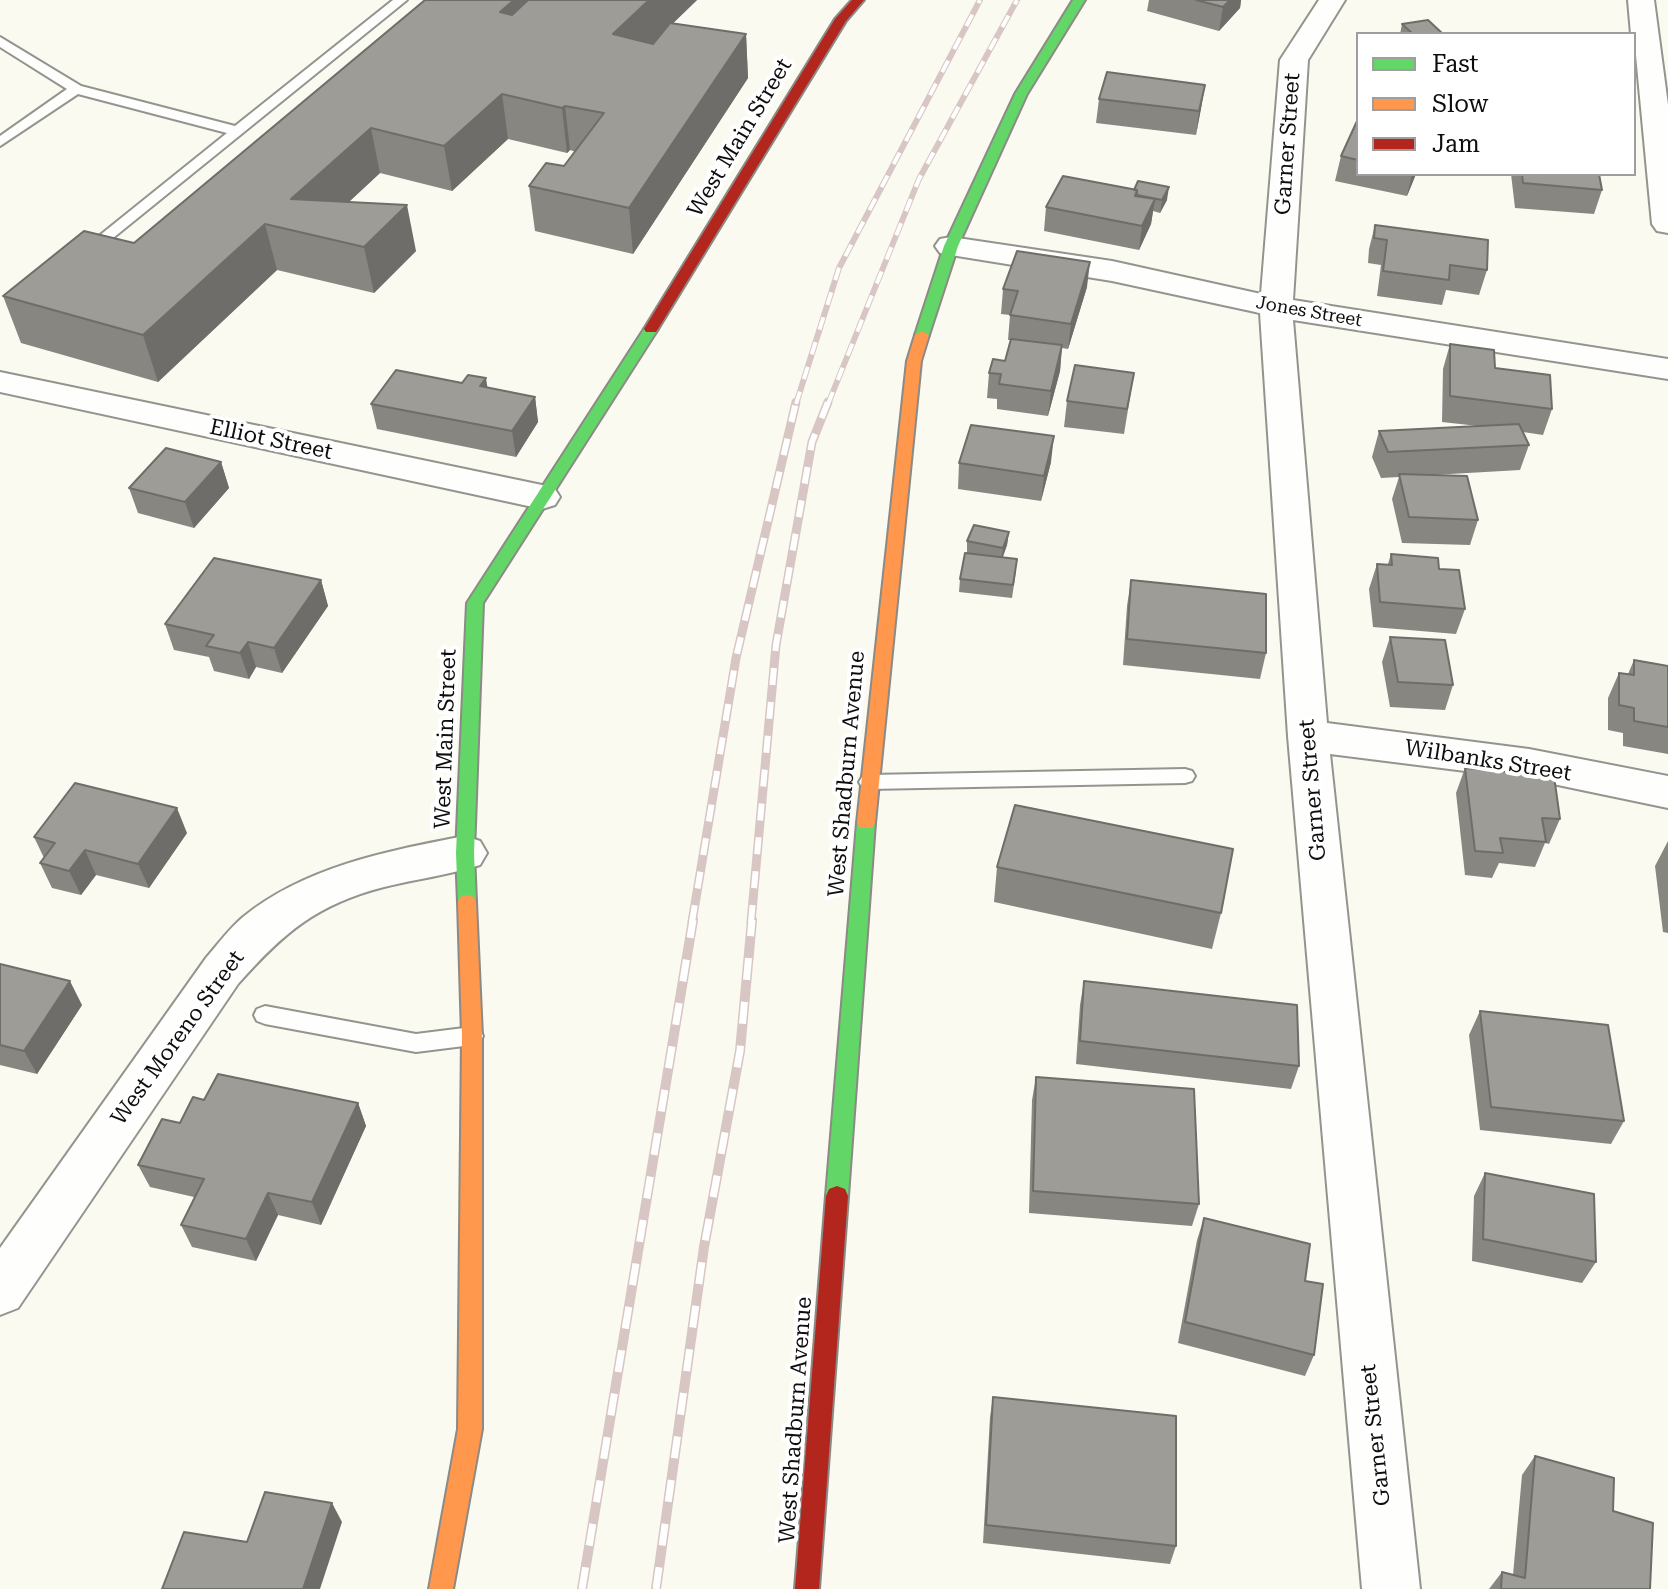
<!DOCTYPE html>
<style>
body{margin:0}
#map{position:relative;width:1668px;height:1589px;overflow:hidden;background:#fbfaf0;font-family:"Roboto Serif",serif}
canvas{display:block}
.legend{position:absolute;left:1356px;top:32px;width:280px;height:144px;box-sizing:border-box;background:#fff;border:2px solid #9e9e9e;margin:0;padding:10px 14px;list-style:none;font-size:24px;color:#0d0d0d}
.legend li{display:flex;align-items:center;gap:16px;height:40px}
.legend b{width:40px;border:2px solid #9e9e9e}
</style>
<div id="map">
<canvas width="1668" height="1589"></canvas>
<ul class="legend">
<li><b style="height:10px;background:#63d668"></b>Fast</li>
<li><b style="height:10px;background:#ff974d"></b>Slow</li>
<li><b style="height:10px;background:#b3261e"></b>Jam</li>
</ul>
</div>
<script>
const ctx = document.querySelector('canvas').getContext('2d');
ctx.lineJoin = 'round';
function strokePath(path, color, width, dash) { ctx.strokeStyle = color; ctx.lineWidth = width; ctx.lineCap = dash ? 'butt' : 'round'; ctx.setLineDash(dash || []); ctx.stroke(path); }
function fillPath(path, color) { ctx.fillStyle = color; ctx.fill(path, 'evenodd'); }
function label(font, color, halo, rows, align = 'center') {
  ctx.font = font + ' "Roboto Serif",serif'; ctx.lineWidth = 8; ctx.setLineDash([]); ctx.textBaseline = 'middle'; ctx.strokeStyle = halo; ctx.fillStyle = color; for (const [text, x, y, turn = 0] of rows) {
    ctx.save(); ctx.translate(x, y); ctx.rotate((+turn || 0) * Math.PI / 180); ctx.textAlign = isNaN(turn) ? turn : align; if (halo) ctx.strokeText(text, 0, 0); ctx.fillText(text, 0, 0); ctx.restore();
  }
}
const lane = new Path2D(`
 M393 0H407L92 255H82L79 252 227 133 78 94 0 146V136L67 89 0 47V37L81 86 235 126Z
 M1185 769 1192 771 1195 776 1192 781 1185 783 869 789 862 787 859 782 862 777 869 775Z
 M265 1006 416 1034 472 1027 480 1029 483 1036 480 1043 472 1045 416 1052 265 1024 257 1021 254 1015 257 1009Z`);
const street = new Path2D(`
 M1319 0H1345L1308 60 1293 300 1668 359V379L1293 320 1327 723 1529 749 1668 776V808L1529 779 1330 754 1420 1589H1362L1288 736 1260 313 1112 281 951 255 940 253 935 246 940 239 951 237 1112 261 1261 294 1280 60Z
 M1628 0H1654L1668 105V233L1657 231 1652 224 1634 34H1631Z
 M0 372 542 485 555 489 560 497 555 505 542 509 0 392Z
 M465 836 480 841 487 853 480 865C449 875 416 879 384 887 317 904 283 933 238 984L18 1308 0 1315V1248L206 958C218 944 229 929 243 917 306 866 388 851 465 836Z`);
const fast = new Path2D(`
 M1073 0H1085L1027 94 958 246 929 335 927 338H917L915 335 944 246 1015 94Z
 M651 325 658 329 483 603 474 853 476 902 474 907H460L458 902 456 853 467 603 644 329Z
 M866 816 872 818 875 823 848 1196 845 1203 837 1206 829 1203 826 1196 857 823 860 818Z`);
const slow = new Path2D(`
 M922 331 929 335 921 361 875 823 872 828H860L857 823 907 361 915 335Z
 M467 895 474 897 476 902 482 1036V1429L453 1589H429L458 1429 462 1036 458 902 460 897Z`);
const jam = new Path2D(`
 M852 0H864L846 21 658 329 656 332H646L644 329 835 19Z
 M837 1186 845 1189 848 1196 819 1589H795L826 1196 829 1189Z`);
strokePath(lane, '#94948f', 4);
strokePath(street, '#94948f', 4);
strokePath(fast, '#8b8a86', 4);
strokePath(slow, '#8b8a86', 4);
strokePath(jam, '#8b8a86', 4);
fillPath(lane, '#fefefd');
fillPath(street, '#fefefd');
fillPath(fast, '#63d668');
fillPath(slow, '#ff974d');
fillPath(jam, '#b3261e');
const railFar2 = new Path2D(`
 M796 404 839 268 980 0
 M828 404 919 179 1017 0`);
const railFar1 = new Path2D(`
 M692 922 736 658 796 402
 M751 922 776 645 812 442 828 402`);
const rail = new Path2D(`
 M582 1589 693 920
 M656 1589 704 1247 740 1051 752 920`);
strokePath(railFar2, '#d7c6c3', 6);
strokePath(railFar1, '#d7c6c3', 9);
strokePath(rail, '#d7c6c3', 10);
strokePath(railFar2, '#fff', 4, [13]);
strokePath(railFar1, '#fff', 6, [17]);
strokePath(rail, '#fff', 7, [22]);
fillPath(new Path2D(`
 M425 0H697L673 23 746 34 748 78 633 254 535 231 529 186 564 166 576 152 570 150 567 153 508 139 452 191 380 173 349 202 416 251 374 293 277 270 158 382 21 343 3 296 134 243Z
 M1149 0H1241L1240 8 1219 31 1147 11Z
 M1402 24 1443 34H1400Z
 M1205 85 1196 135 1096 123 1099 99Z
 M1358 121V174H1416L1407 196 1335 181 1341 156Z
 M1511 174H1599L1602 190 1594 214 1515 208Z
 M1063 176 1167 200 1160 213 1153 211 1151 224 1139 250 1044 231 1046 207Z
 M1375 225 1487 270 1479 295 1446 290 1442 305 1377 296 1381 265 1368 263 1369 249Z
 M1087 287 1068 349 1062 348 1060 371 1048 416 997 409V399L987 398 989 373 1005 361 1011 340H1008L1010 315 1001 314 1003 289Z
 M1450 344 1495 368 1552 409 1543 435 1523 432 1529 445 1520 470 1433 475 1478 520 1470 545 1402 543 1392 499 1399 477 1381 478 1372 457 1379 431 1478 426 1442 422 1443 369Z
 M1134 373 1124 434 1064 427 1067 401Z
 M487 388 535 397 538 422 516 457 377 429 371 404Z
 M221 462 229 488 194 528 138 513 129 488Z
 M1051 462 1041 501 958 489 959 463Z
 M1009 532 1007 545 1003 557 1016 571 1012 598 959 592 960 579 967 553V541Z
 M1391 554 1439 569 1465 609 1456 634 1373 627 1369 589 1377 564H1388Z
 M321 580 328 606 282 673 256 667 249 679 214 671 209 657 174 650 165 624Z
 M1131 580 1266 653 1260 679 1123 665 1127 606Z
 M1390 637 1453 685 1445 710 1390 707 1382 662Z
 M1634 660 1668 666V754L1623 746V733L1608 730V698L1619 673 1628 674Z
 M1465 768 1560 819 1549 844 1545 843 1535 867 1499 863 1492 878 1465 875 1456 793Z
 M187 833 149 888 96 875 81 895 52 888 40 863 44 858 34 837Z
 M1668 841V933L1663 932 1655 866Z
 M997 867 1221 913 1212 949 994 902Z
 M0 964 82 1005 37 1074 0 1065Z
 M1084 981 1299 1066 1291 1089 1076 1064 1080 1005Z
 M1480 1011 1624 1121 1611 1144 1480 1130 1469 1035Z
 M1036 1077 1199 1204 1192 1226 1029 1213 1032 1100Z
 M204 1100 358 1103 366 1126 321 1225 278 1215 256 1261 192 1247 181 1225 194 1197 150 1187 138 1165Z
 M1485 1173 1596 1262 1582 1283 1472 1261 1474 1196Z
 M1204 1218 1305 1281 1314 1355 1305 1376 1178 1343 1197 1240Z
 M993 1397 1176 1546 1170 1564 983 1543 990 1417Z
 M1535 1456 1613 1511 1650 1589H1489L1502 1572 1513 1575 1522 1475Z`), '#888681');
fillPath(new Path2D(`
 M514 0H570L506 56 500 12Z
 M649 0H697L617 78 613 34Z
 M1230 0H1241L1240 8 1219 31 1223 7Z
 M746 34 748 78 633 254 629 208Z
 M1205 85 1201 109 1196 135 1199 111Z
 M502 94 508 139 452 191 444 146Z
 M565 106 570 150 567 153 562 108Z
 M371 128 380 173 313 235 291 199Z
 M1412 174H1416L1407 196Z
 M1169 187 1167 200 1160 213 1162 200Z
 M1155 199 1151 224 1139 250 1142 226Z
 M407 205 416 251 374 293 364 247Z
 M265 224 277 270 158 382 143 335Z
 M1090 262 1087 287 1068 349 1071 324Z
 M1062 345 1060 371 1048 416 1051 391Z
 M486 378 490 404 480 386Z
 M535 397 538 422 516 457 512 431Z
 M1054 436 1051 462 1041 501 1044 476Z
 M221 462 229 488 194 528 185 502Z
 M1009 532 1007 545 1001 561 1003 548Z
 M321 580 328 606 282 673 274 648Z
 M248 642 256 667 249 679 240 653Z
 M177 808 187 833 149 888 138 864Z
 M85 850 96 875 81 895 69 871Z
 M70 981 82 1005 37 1074 24 1051Z
 M358 1103 366 1126 321 1225 312 1202Z
 M268 1193 278 1215 256 1261 246 1239Z
 M332 1503 342 1522 320 1589H303Z`), '#6f6d69');
const building = new Path2D(`
 M425 0H514L500 12 512 15 528 0H649L613 34 653 44 670 23 746 34 629 208 529 186 546 163 564 166 604 113 565 106 562 108 502 94 444 146 371 128 291 199 407 205 364 247 265 224 143 335 3 296 84 231 134 243Z
 M1196 0H1230L1223 7Z
 M1428 20 1443 34H1413L1402 24Z
 M1107 72 1205 85 1199 111 1099 99Z
 M1357 121 1358 160 1341 156Z
 M1522 174H1599L1602 190 1523 183Z
 M1063 176 1137 190 1135 196 1155 199 1142 226 1046 207Z
 M1138 181 1169 187 1162 200 1137 195V190H1134Z
 M1375 225 1488 240 1487 270 1450 265 1449 280 1383 271 1387 240 1374 238Z
 M1017 251 1090 262 1071 324 1010 315 1018 291 1003 289Z
 M1011 339 1062 345 1051 391 999 384 1001 374 989 373 993 359 1005 361Z
 M1450 344 1494 350 1495 368 1550 375 1552 409 1450 396Z
 M1075 365 1134 373 1127 409 1067 401Z
 M396 370 462 383 468 375 486 378 480 386 535 397 512 431 371 404Z
 M1519 424 1529 445 1388 452 1379 431Z
 M971 425 1054 436 1044 476 959 463Z
 M166 448 221 462 185 502 129 488Z
 M1399 474 1467 476 1478 520 1409 517Z
 M974 525 1009 532 1003 548 967 541Z
 M965 553 1017 559 1013 585 960 579Z
 M1391 554 1438 558 1439 569 1459 570 1465 609 1380 602 1377 564 1392 565Z
 M214 558 321 580 274 648 248 642 240 653 206 646 214 635 165 624Z
 M1131 580 1266 594V653L1127 639Z
 M1390 637 1445 640 1453 685 1398 682Z
 M1634 660 1668 666V727L1634 721V708L1619 705V673L1634 675Z
 M1465 768 1554 776 1560 819 1542 818 1546 842 1500 838 1503 853 1475 851Z
 M75 783 177 808 138 864 85 850 69 871 40 863 55 843 34 837Z
 M1015 805 1233 849 1221 913 997 867Z
 M0 964 70 981 24 1051 0 1045Z
 M1084 981 1297 1005 1299 1066 1080 1041Z
 M1480 1011 1608 1025 1624 1121 1491 1107Z
 M218 1074 358 1103 312 1202 268 1193 246 1239 181 1225 204 1179 138 1165 162 1119 180 1123 193 1097 204 1100Z
 M1036 1077 1194 1089 1199 1204 1033 1191Z
 M1485 1173 1594 1194 1596 1262 1483 1239Z
 M1204 1218 1310 1244 1305 1281 1323 1284 1314 1355 1185 1322Z
 M993 1397 1176 1416V1546L986 1525Z
 M1535 1456 1614 1478 1613 1511 1653 1523 1650 1589H1501L1502 1572 1525 1578Z
 M265 1492 332 1503 303 1589H162L184 1532 247 1542Z`);
fillPath(building, '#9e9c96');
strokePath(building, '#6f6d69', 2);
label('18px', '#0d0d0d', '#fff', [
 ["Jones Street",1309,312,10]
]);
label('22px', '#0d0d0d', '#fff', [
 ["West Main Street",740,138,-59],
 ["Garner Street",1288,144,-86],
 ["Elliot Street",271,440,12],
 ["West Main Street",446,739,-88],
 ["Wilbanks Street",1488,761,9],
 ["West Shadburn Avenue",847,774,-85],
 ["Garner Street",1313,790,-95],
 ["West Moreno Street",178,1038,-54],
 ["West Shadburn Avenue",796,1420,-86],
 ["Garner Street",1376,1435,-96]
]);
</script>
